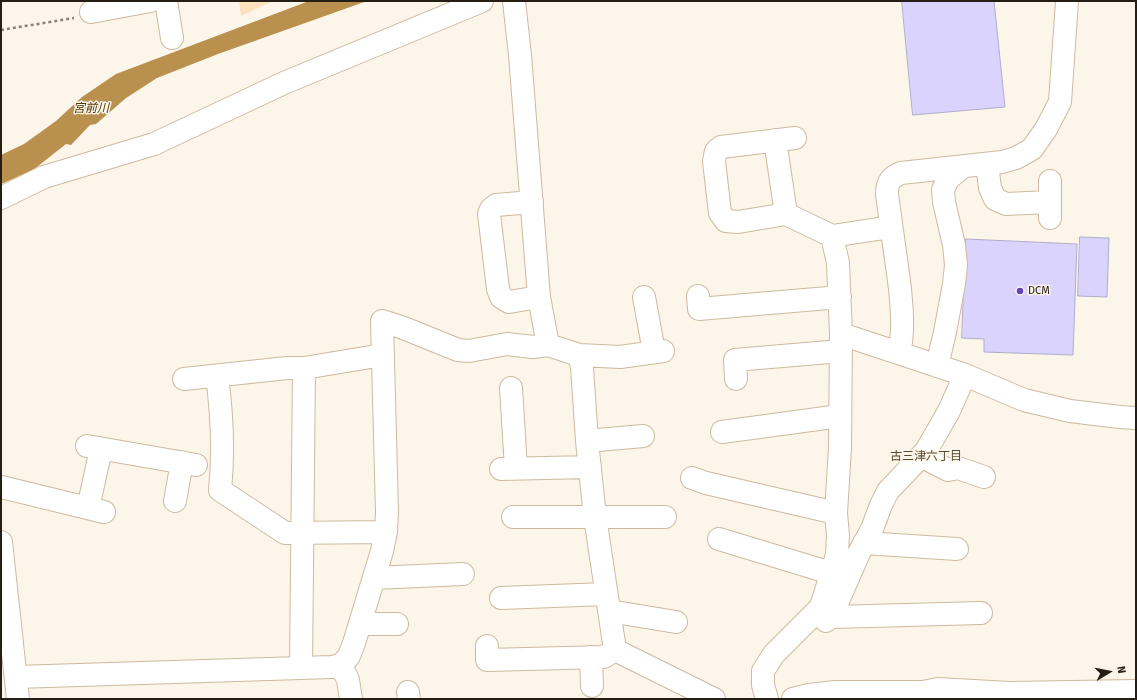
<!DOCTYPE html>
<meta charset="utf-8">
<style>
body{margin:0}
#map{position:relative;width:1137px;height:700px;overflow:hidden;background:#fcf5ea;font-family:"Fira Sans",sans-serif}
canvas{display:block}
.frame{position:absolute;inset:0;border:2px solid #251e14;pointer-events:none}
.north{position:absolute;left:1089px;top:652px;width:40px;height:40px;-webkit-text-stroke:3px #fcf5ea;paint-order:stroke;rotate:80deg;font-size:11px;font-weight:700;line-height:16px;text-align:center;color:#251e14}
.north::after{content:'';display:block;margin:auto;width:14px;height:18px;background:#251e14;clip-path:polygon(50% 0,100% 100%,50% 72%,0 100%)}
</style>
<div id="map">
<canvas width="1137" height="700"></canvas>
<div class="frame"></div>
<div class="north">N</div>
</div>
<script>
const ctx = document.querySelector('canvas').getContext('2d');
ctx.lineJoin = 'round';
function fillPath(path, color) { ctx.fillStyle = color; ctx.fill(path, 'evenodd'); }
function strokePath(path, color, width, dash) { ctx.strokeStyle = color; ctx.lineWidth = width; ctx.lineCap = dash ? 'butt' : 'round'; ctx.setLineDash(dash || []); ctx.stroke(path); }
function label(font, color, halo, rows, align = 'center') {
  ctx.font = font + ' "Fira Sans","Noto Sans JP",sans-serif'; ctx.lineWidth = 3; ctx.setLineDash([]); ctx.textBaseline = 'middle'; ctx.strokeStyle = halo; ctx.fillStyle = color; for (const [text, x, y, turn = 0] of rows) {
    ctx.save(); ctx.translate(x, y); ctx.rotate((+turn || 0) * Math.PI / 180); ctx.textAlign = isNaN(turn) ? turn : align; if (halo) ctx.strokeText(text, 0, 0); ctx.fillText(text, 0, 0); ctx.restore();
  }
}
fillPath(new Path2D(`
 M239 1H273L241 16Z`), '#fce3bd');
fillPath(new Path2D(`
 M309 1H367L218 54 157 78 126 98 96 124 90 125 71 145 66 144 33 170 1 184V155L24 144 56 121 82 97 116 74Z`), '#b9904e');
const building = new Path2D(`
 M902 1H994L1005 107 913 115Z
 M1080 237 1109 238 1107 297 1078 296Z
 M966 239 1077 244 1073 355 984 352V339L962 338Z`);
fillPath(building, '#d9d3fe');
strokePath(building, '#b0acca', 1);
const minor = new Path2D(`
 M166 1 172 38
 M514 1 520 55 539 297 548 345 579 355 582 367 587 441 595 517 615 650 714 699
 M91 12 150 1
 M795 138 721 147 716 151 714 161 720 213 726 221 738 222 786 214 832 236 891 227
 M775 140 786 214
 M987 164 990 188 995 199 1006 204 1050 202
 M1 198 44 177 154 144 284 83 482 1
 M532 202 496 205 491 209 489 214 498 289 501 297 509 302 539 297
 M1050 218V181
 M698 296 699 309 840 297
 M644 297 654 352
 M841 334 965 375 1024 400 1070 411 1120 417 1136 418
 M899 353C904 332 902 310 900 289 896 257 891 225 887 194 887 182 891 177 901 173L1002 162 1016 158 1032 149 1046 129 1060 102 1067 1
 M579 355 620 357 663 351
 M937 366 945 332 954 284 956 265 954 245 944 202 943 190 948 179 964 166
 M217 376C222 414 224 452 220 490L285 533 386 532
 M184 379 287 368H304L383 355
 M736 379 735 360 841 351
 M511 388 516 468
 M722 432 840 416
 M587 441 643 436
 M87 446 196 465
 M921 456 948 470 958 468 984 477
 M501 469 590 467
 M692 478 706 483 836 513
 M1 487 104 512
 M175 501 182 462
 M88 508 101 449
 M513 517H665
 M719 539 831 573
 M864 543 957 549
 M374 578 463 574
 M501 598 606 594
 M609 611 676 622
 M831 617 981 613
 M826 621 831 617 859 553 872 529 881 505 888 491 926 451 949 411 965 375
 M360 624H397
 M487 646V660L604 657 615 650
 M591 657 592 686
 M341 665 348 680 351 699
 M301 668 304 368
 M16 677 332 667 341 665 349 656 354 643 382 551 386 532 387 512 382 321 401 327 458 350 469 351 507 344 533 347 548 345
 M408 692 409 699
 M767 699 763 685V671L774 654 821 607 837 555 838 535 836 513 840 448 841 334 838 263 832 236
 M793 699 809 695 835 692H923L938 689 1009 693 1136 691`);
const major = new Path2D(`
 M1 542 18 699`);
strokePath(minor, '#ccba9f', 24);
strokePath(major, '#ccba9f', 24);
strokePath(new Path2D(`
 M1 30 74 18`), '#898277', 2.5, [3, 3]);
strokePath(minor, '#fff', 22);
strokePath(major, '#fff', 22);
for (const [x, y, r, color] of [
 [1020,291,4,"#6443bb"]
]) { const dot = new Path2D(); dot.arc(x, y, r, 0, 2 * Math.PI); ctx.fillStyle = color; ctx.fill(dot); strokePath(dot, '#fcf5ea', 1.5); }
label('11px', '#251e14', '#fcf5ea', [
 ["DCM",1028,291]
], 'left');
label('italic 12px', '#533700', '#fcf5ea', [
 ["宮前川",91,109]
]);
label('12px', '#584931', '#fcf5ea', [
 ["古三津六丁目",926,457]
]);
</script>
